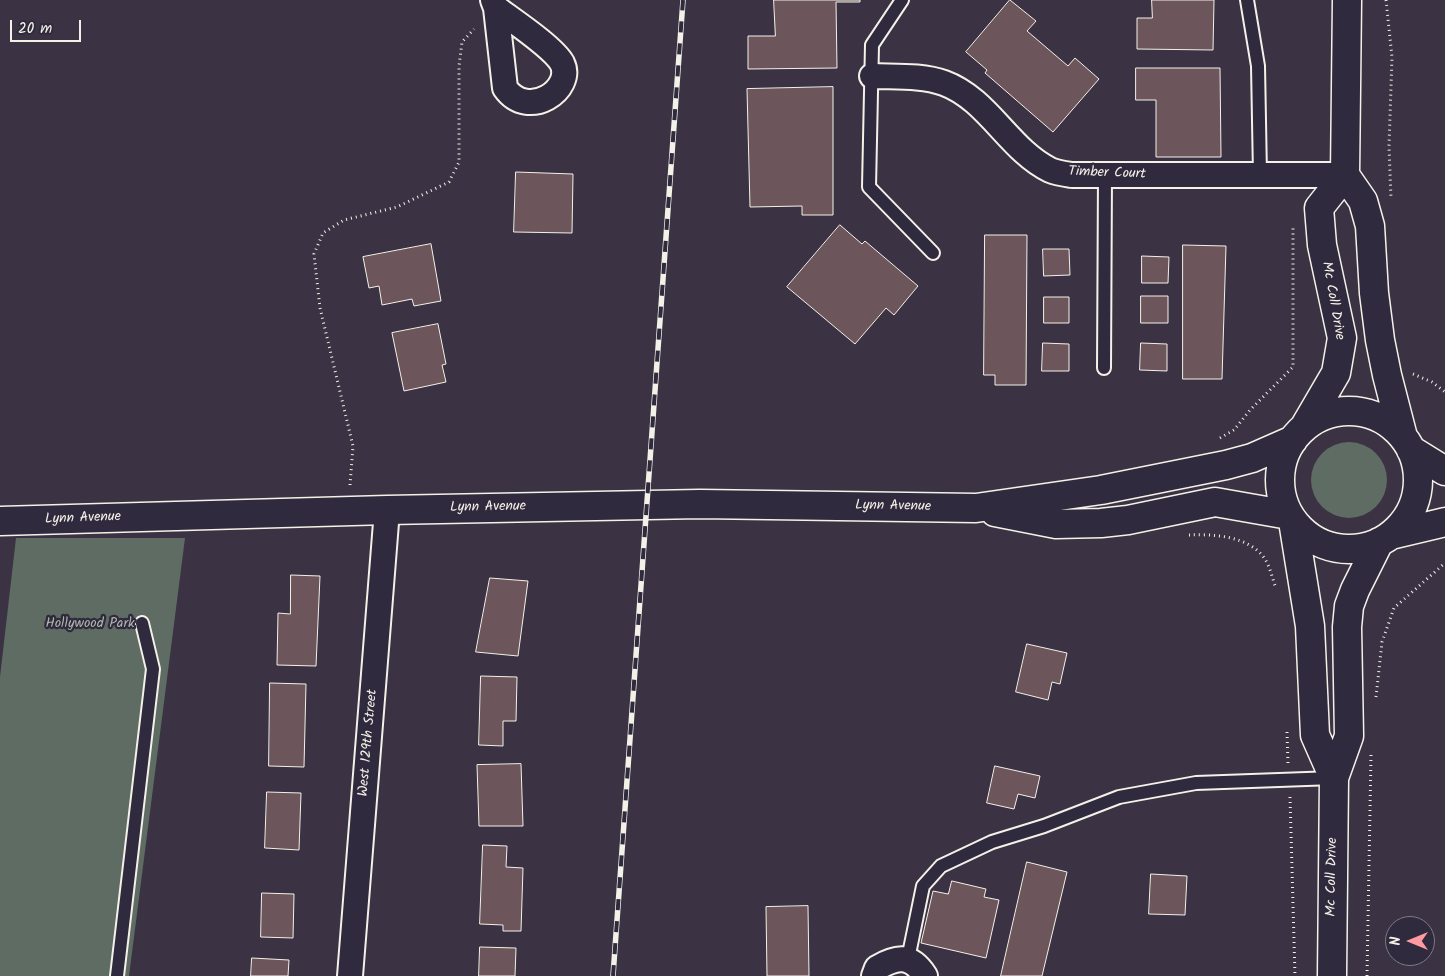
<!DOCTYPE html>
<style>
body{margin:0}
#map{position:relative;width:1445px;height:976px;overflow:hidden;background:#3b3343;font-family:Kalam,sans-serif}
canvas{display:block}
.north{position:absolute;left:1385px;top:916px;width:50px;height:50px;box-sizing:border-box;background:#2f2a3d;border:1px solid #7e7a81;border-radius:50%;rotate:270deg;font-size:14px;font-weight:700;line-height:20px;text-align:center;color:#f4f1e8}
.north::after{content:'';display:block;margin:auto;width:18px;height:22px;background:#ff9aa2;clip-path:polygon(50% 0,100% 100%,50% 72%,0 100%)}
.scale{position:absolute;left:10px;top:20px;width:71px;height:22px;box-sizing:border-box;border:2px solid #f4f1e8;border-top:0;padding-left:6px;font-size:15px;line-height:18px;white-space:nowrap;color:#f4f1e8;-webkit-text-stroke:4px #2f2a3d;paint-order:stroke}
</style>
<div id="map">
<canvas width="1445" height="976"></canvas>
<div class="north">N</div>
<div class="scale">20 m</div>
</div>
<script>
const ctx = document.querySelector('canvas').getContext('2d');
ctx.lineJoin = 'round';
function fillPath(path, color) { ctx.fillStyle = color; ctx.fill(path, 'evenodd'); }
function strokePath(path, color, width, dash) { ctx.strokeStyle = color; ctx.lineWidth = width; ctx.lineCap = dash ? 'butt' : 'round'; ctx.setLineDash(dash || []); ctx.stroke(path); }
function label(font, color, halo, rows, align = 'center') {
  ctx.font = font + ' Kalam,sans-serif'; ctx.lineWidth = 4.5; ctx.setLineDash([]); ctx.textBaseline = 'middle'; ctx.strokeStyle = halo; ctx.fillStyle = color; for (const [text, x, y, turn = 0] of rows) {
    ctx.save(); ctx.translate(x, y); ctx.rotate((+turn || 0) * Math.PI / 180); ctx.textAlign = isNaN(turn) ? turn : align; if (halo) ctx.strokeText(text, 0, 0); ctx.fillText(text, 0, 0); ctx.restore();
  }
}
fillPath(new Path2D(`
 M1311 480a38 38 0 1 1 76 0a38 38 0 1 1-76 0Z
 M16 538H185L129 976H0V677Z`), '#5e6c63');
const building = new Path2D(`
 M774 0H860V2H836L837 68 748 69V36H775Z
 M1010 0 1036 21 1027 31 1068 66 1075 58 1099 79 1053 132 985 73 987 70 966 52Z
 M1152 0H1214L1213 50 1137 49V18H1152Z
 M1136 68H1220L1221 157H1156V100H1136Z
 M833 87V215H802V206L750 207 747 89Z
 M516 172 573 174 572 233 514 232Z
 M840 225 862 244 865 241 918 286 894 315 886 308 855 344 787 287Z
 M985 235H1027L1026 385H995V375H984Z
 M431 244 441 301 414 306 412 299 382 305 379 286 369 288 363 257Z
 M1183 245 1226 246 1222 379H1183Z
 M1043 249H1069L1070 275 1044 276Z
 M1142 256 1169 257 1168 283H1142Z
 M1141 296H1168V323H1141Z
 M1044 297H1069V323H1044Z
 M438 324 446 364 442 365 446 382 404 391 392 333Z
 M1043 343 1069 344V371H1042Z
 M1141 343 1167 344V371L1140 370Z
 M291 575 320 576 316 666 277 665 278 613 290 614Z
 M490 578 528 581 518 656 476 652Z
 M1027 644 1067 653 1060 684 1052 682 1048 700 1016 692Z
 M481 676 517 677 516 721H503V746L479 745Z
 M270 683 306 684 304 767 269 766Z
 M521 764 523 826H479L477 765Z
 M995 766 1040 776 1035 798 1018 794 1014 809 987 803Z
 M267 792 301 793 299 850 265 848Z
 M483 845 507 846 506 867 523 868 521 931H503V925L480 924Z
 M1027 862 1067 872 1042 976H1001Z
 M1151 874 1187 876 1185 915 1149 914Z
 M952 881 986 889 984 897 999 900 986 958 921 943 933 891 948 894Z
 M262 893 294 894 293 938 261 937Z
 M808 906 809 976H767L766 907Z
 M480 947 516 948 515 976H479Z
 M252 958 289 960 288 976H251Z`);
fillPath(building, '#6c565b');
strokePath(building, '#f4f1e8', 1);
const service = new Path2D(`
 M902 0 872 45 869 187 933 253
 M1247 0 1258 66 1260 175
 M1104 368 1105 175
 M908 959 923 886 941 866 992 842 1044 826 1119 797 1196 783 1334 778
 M117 976 153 669 142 623`);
const minor = new Path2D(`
 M493 0 496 8 505 88C528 121 575 89 562 63 553 47 512 20 496 8
 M872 76C895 77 922 75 944 83 988 99 1009 150 1050 170 1057 173 1065 174 1072 175H1345
 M350 976 387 510
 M874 976 877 968C897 956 911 954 925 976`);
const secondary = new Path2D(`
 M1347 0 1345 175 1363 201 1370 226 1374 293 1380 340 1387 375 1403 437
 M1280 480a69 69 0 1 1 138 0a69 69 0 1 1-138 0Z
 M1305 426 1336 373 1342 338 1322 245 1319 208 1345 175
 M1411 450 1445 471
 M995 512 1056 524 1101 523 1128 520 1215 502 1289 515
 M0 521 387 510 700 504 976 508 1101 490 1226 465 1252 458 1293 440
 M1293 521 1310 626 1315 735 1334 778
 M1391 535 1445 522
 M1332 976 1334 778 1349 736 1347 627 1349 606 1355 590 1379 542`);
strokePath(service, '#f4f1e8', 16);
strokePath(minor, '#f4f1e8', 28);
strokePath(secondary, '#f4f1e8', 31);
strokePath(new Path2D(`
 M1386 0 1392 57 1389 146 1391 199
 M1413 374 1432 382 1445 392
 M1220 438 1234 430 1250 410 1293 367V226
 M350 485 353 446 320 308 314 254 323 233 344 220 397 207 449 182 459 162V66L462 42 474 29
 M1189 535C1215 534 1249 536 1265 559 1270 567 1273 580 1276 589
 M1376 697 1382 642 1394 608 1445 563
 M1287 732 1288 763
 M1290 797 1295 976
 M1367 976 1371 755`), '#f4f1e8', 3, [1, 4]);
strokePath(service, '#2f2a3d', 12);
strokePath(minor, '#2f2a3d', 24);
strokePath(secondary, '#2f2a3d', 28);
const rail = new Path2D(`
 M613 976 683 0`);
strokePath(rail, '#f4f1e8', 5.5);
strokePath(rail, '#2f2a3d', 4, [11]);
label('14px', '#f4f1e8', '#2f2a3d', [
 ["Timber Court",1107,174,2],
 ["Mc Coll Drive",1332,301,80],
 ["Lynn Avenue",893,507,1],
 ["Lynn Avenue",488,508,-1],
 ["Lynn Avenue",83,519,-2],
 ["West 129th Street",369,743,-85],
 ["Mc Coll Drive",1333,877,-89]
]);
label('14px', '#b0b5ac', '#2f2a3d', [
 ["Hollywood Park",90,625]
]);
</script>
